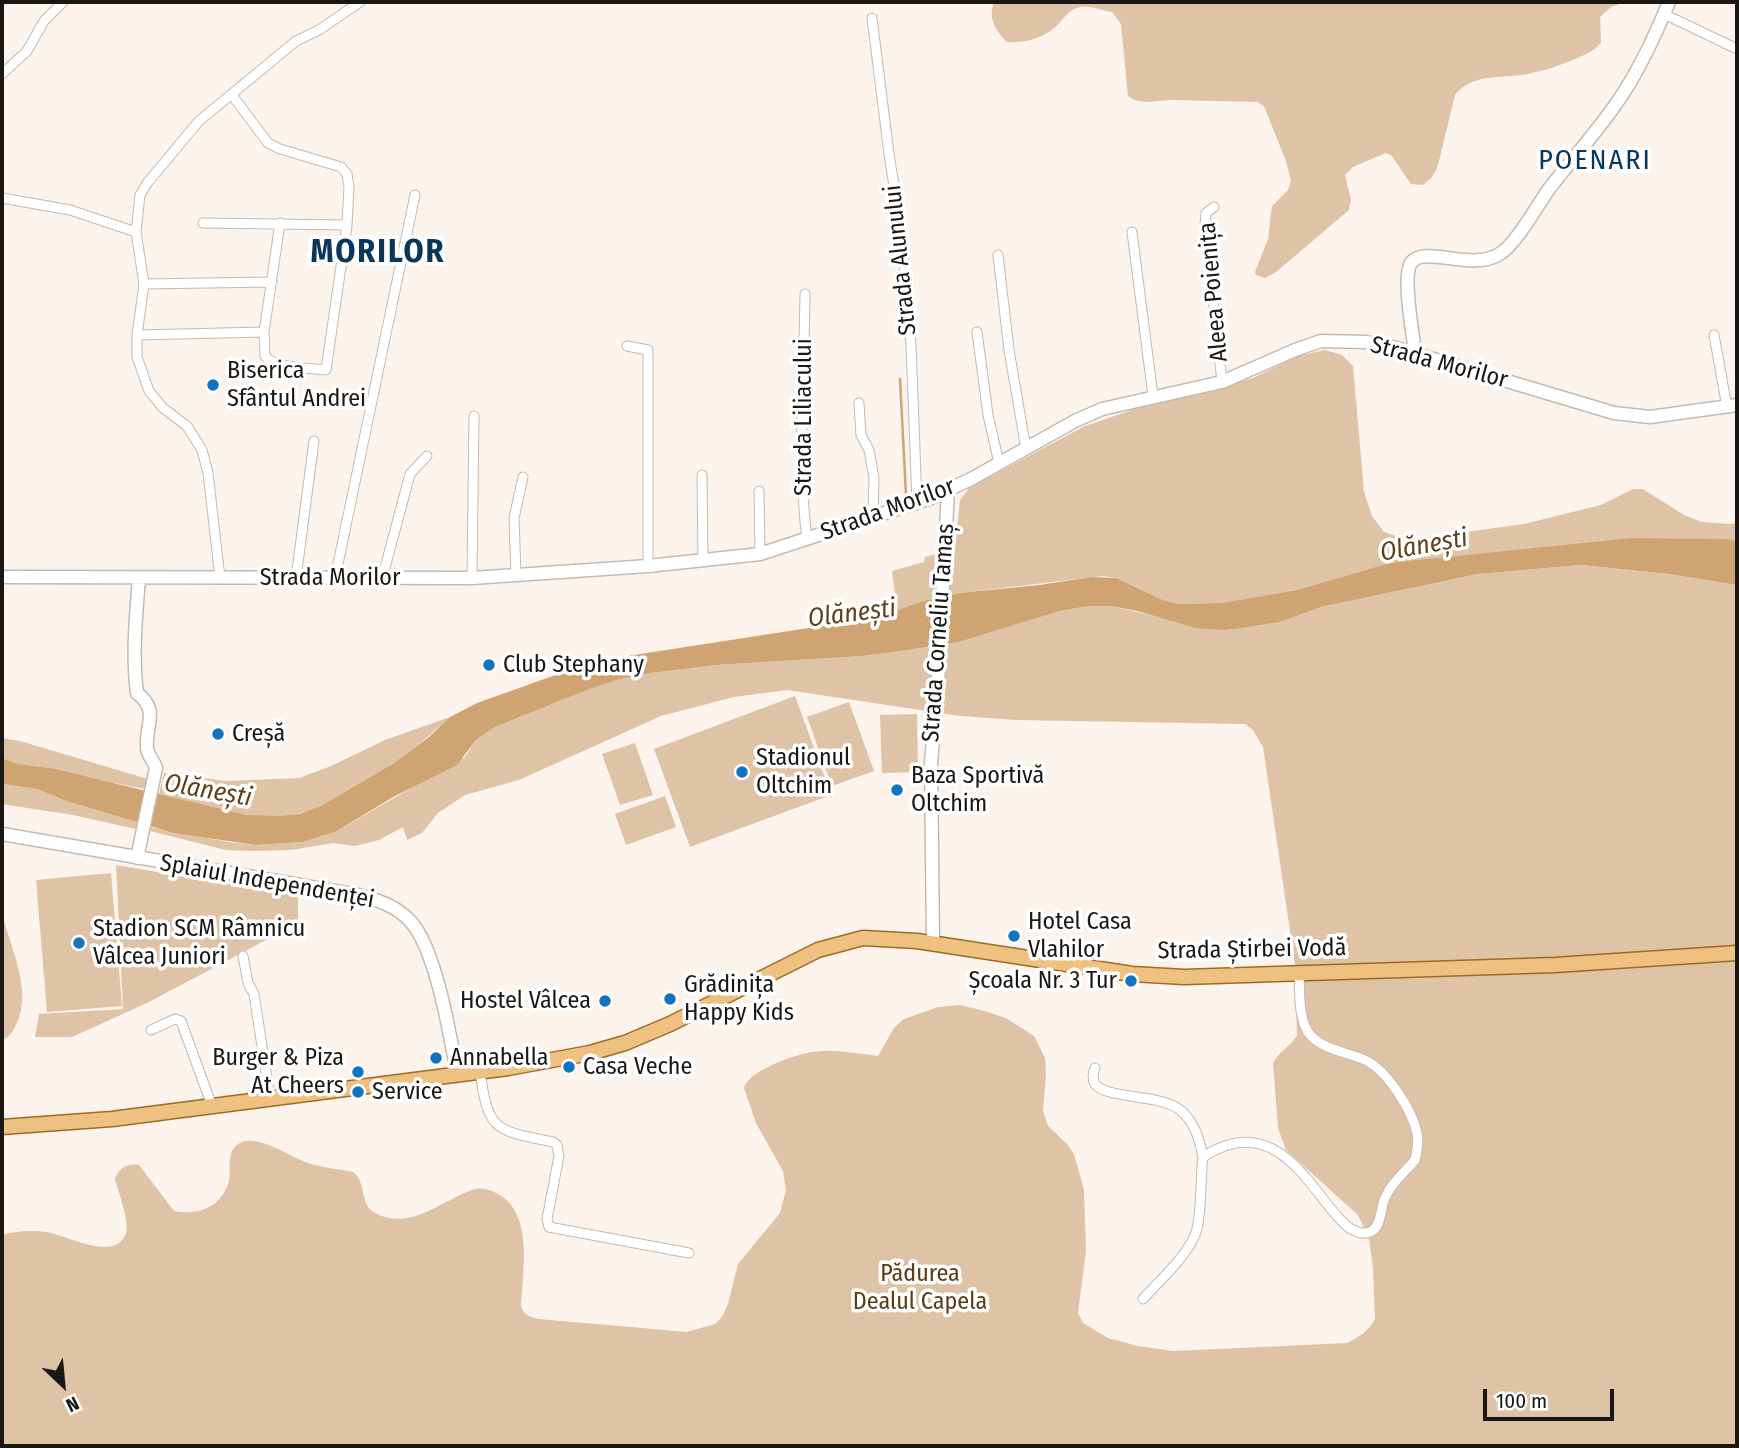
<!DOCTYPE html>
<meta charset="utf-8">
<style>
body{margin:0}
#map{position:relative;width:1739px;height:1448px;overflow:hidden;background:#fbf3ec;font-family:"Fira Sans Condensed",sans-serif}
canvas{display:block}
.frame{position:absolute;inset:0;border:4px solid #1a1815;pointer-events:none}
.north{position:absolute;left:28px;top:1350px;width:70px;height:70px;-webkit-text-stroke:5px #fff;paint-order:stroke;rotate:154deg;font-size:19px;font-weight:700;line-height:28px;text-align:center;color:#1a1815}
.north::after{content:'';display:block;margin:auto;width:24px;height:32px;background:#1a1815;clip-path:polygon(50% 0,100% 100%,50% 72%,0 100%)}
.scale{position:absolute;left:1483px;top:1389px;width:131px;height:32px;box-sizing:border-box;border:4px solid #1a1815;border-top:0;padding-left:9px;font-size:21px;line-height:24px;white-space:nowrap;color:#1a1815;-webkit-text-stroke:5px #fff;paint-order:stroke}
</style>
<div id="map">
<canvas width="1739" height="1448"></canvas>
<div class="frame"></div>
<div class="north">N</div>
<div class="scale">100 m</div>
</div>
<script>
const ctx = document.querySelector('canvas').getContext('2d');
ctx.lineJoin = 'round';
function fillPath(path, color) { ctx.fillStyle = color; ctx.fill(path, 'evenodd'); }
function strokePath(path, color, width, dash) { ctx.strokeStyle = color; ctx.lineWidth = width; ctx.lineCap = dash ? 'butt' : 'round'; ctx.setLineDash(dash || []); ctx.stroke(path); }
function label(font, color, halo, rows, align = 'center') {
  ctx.font = font + ' "Fira Sans Condensed",sans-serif'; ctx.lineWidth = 7; ctx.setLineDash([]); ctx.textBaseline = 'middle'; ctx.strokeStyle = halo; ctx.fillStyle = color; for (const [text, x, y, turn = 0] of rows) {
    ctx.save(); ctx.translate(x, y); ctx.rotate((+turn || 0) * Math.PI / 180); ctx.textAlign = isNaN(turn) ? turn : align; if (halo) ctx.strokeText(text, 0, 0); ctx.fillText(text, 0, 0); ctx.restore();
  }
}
fillPath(new Path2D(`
 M994 2H1626L1611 7 1600 17 1601 42C1597 49 1591 51 1584 55 1567 63 1550 69 1532 73 1505 80 1474 71 1455 95L1437 169 1431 178 1423 185 1411 184 1391 155 1386 153 1353 167 1345 175 1351 200 1349 210 1276 272 1265 278 1256 275 1255 272 1268 239 1272 206 1288 190 1291 181 1286 161 1264 106 1257 102 1171 100 1146 102 1134 100 1128 96 1121 24 1112 12C1103 11 1089 5 1080 7 1067 10 1063 21 1054 28 1041 39 1025 43 1007 42 995 30 988 19 994 2Z
 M1325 350 1342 355 1353 366 1364 492 1372 516 1384 532 1399 537H1430L1524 524 1601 505 1633 489H1643L1684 515 1702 522 1730 524 1737 523V541L1726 539 1389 563 1297 590 1221 603 1179 604 1163 600 1116 578 1103 576 959 593 923 601 897 610 892 571 924 562 925 557 955 549 960 500 969 488 1085 426 1138 408 1253 378 1298 356Z
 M1581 565 1669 574 1737 585V1446H2V1235C15 1231 32 1230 46 1232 65 1234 116 1264 126 1233 130 1222 118 1191 115 1179 119 1168 127 1163 139 1165L174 1211C198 1216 222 1207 229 1181 231 1173 228 1163 231 1155 232 1148 239 1142 245 1141 265 1138 292 1158 311 1164 324 1168 340 1169 353 1172 367 1182 359 1205 375 1213 411 1232 443 1199 475 1189 482 1187 490 1190 496 1193 534 1211 523 1272 521 1306 523 1315 531 1317 539 1319L687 1332 715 1324 722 1317 728 1304 738 1264 780 1213 786 1190 783 1171 756 1123 744 1088C749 1069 803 1051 822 1051 840 1050 860 1054 878 1056L894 1028 904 1019 938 1007 959 1005 981 1010 1006 1018 1034 1036 1045 1058 1046 1074 1043 1111 1048 1126 1067 1144 1074 1154 1084 1190 1086 1251 1078 1313 1083 1323 1108 1338 1138 1346 1173 1351 1347 1343C1358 1338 1369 1331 1375 1319L1373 1268 1369 1239 1358 1215 1286 1150 1278 1128 1273 1063C1279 1052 1290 1046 1297 1036L1295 965 1263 747 1253 730 1245 724 1016 720 960 716 787 690 734 697 661 716 519 780 465 795 438 813 422 833 407 840 403 827 379 840 355 846 333 843 291 850 254 851 226 850 150 831 151 827 228 842 255 845 303 842 335 832 465 757 476 740 495 727 587 690 620 679 651 673 716 665 863 656 908 650 959 642 1060 611 1088 606H1111L1163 618 1248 627 1280 622 1321 607 1478 574Z
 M795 696 831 795 690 847 654 749Z
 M849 702 874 771 832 786 807 717Z
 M917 714 918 772 882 773 880 715Z
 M450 717C414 751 349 799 302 813 285 818 265 817 248 815 220 812 187 800 159 794L164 773 226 781 299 778 331 766 385 740Z
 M2 738 20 741 148 779 145 789 84 777 51 768 17 764 2 758Z
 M635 743 653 795 620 805 602 754Z
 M2 784 37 789 66 801 137 822 136 829 73 815 2 804Z
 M665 796 676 827 626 845 615 814Z
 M116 865 298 896V923L149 1002 72 1037H35L39 1014 123 1009Z
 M111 873 122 1006 47 1012 36 880Z
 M2 914C11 949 33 991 16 1025 12 1032 10 1037 2 1040Z`), '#dec3a6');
fillPath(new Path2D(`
 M1632 538 1727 539 1737 541V585L1669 574 1581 565 1478 574 1321 607 1280 622 1248 627 1224 630 1196 628 1137 611 1111 606H1088L1060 611 959 642 908 650 863 656 716 665 651 673 620 679 587 690 495 727 476 740 457 765 395 796 335 832 303 842 255 845 174 833 66 801 37 789 2 784V758L18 764 51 768 246 815 279 816 300 814 323 805 391 765 429 737 450 717 477 703 595 661 841 623 897 610 923 601 959 593 1039 585 1092 577 1116 578 1163 600 1179 604 1221 603 1297 590 1389 563Z`), '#cfa372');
strokePath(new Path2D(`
 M900 379 906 495`), '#cfa372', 2.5);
const street = new Path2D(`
 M1664 14 1737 49
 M872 18 889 154 902 236 911 345 917 503
 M2 74 27 51 44 21 63 2
 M232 95 268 143 280 149 341 167 347 174 349 187 347 225 326 370C310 368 274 368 265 356L264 332 280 223
 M2 198 70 210 136 232
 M1214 207 1206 213 1205 225 1222 382
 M203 223 347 225
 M1132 232 1153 396
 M998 255 1009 350 1026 449
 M144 284 272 282
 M805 294C804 375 797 459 807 540
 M977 332 988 415 999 463
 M137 335 264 332
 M1714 335 1727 407
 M627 346 648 350V566
 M859 403 861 435 869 450 874 478 873 518
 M702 475 703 560
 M759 491 760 554
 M516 575 514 518 523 477
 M220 578 208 473 202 450 187 426 163 408 149 391 137 357V335L144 284 136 232 140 195 148 182 199 121 296 41 319 30 360 2
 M296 578 314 441
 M335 578 415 195
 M472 578 474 416
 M382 579 410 474 427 456
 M243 956 248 983 254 994 270 1098
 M151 1030 175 1019 181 1021 212 1106
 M1095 1068C1093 1073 1092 1079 1095 1084 1106 1099 1159 1094 1179 1109 1195 1122 1199 1138 1203 1157
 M480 1071C488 1132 495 1130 553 1142L557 1145 559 1156 547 1219 549 1227 689 1253
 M1143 1299C1159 1281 1191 1253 1197 1229 1202 1206 1200 1181 1203 1157 1297 1095 1327 1248 1370 1232 1382 1227 1380 1208 1385 1198 1391 1183 1405 1172 1415 1160 1417 1151 1419 1142 1417 1133 1412 1110 1387 1070 1365 1060 1347 1052 1319 1049 1308 1032 1298 1016 1300 991 1299 973`);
const secondary = new Path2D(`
 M1415 352C1413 335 1402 276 1411 263 1424 244 1473 273 1501 253 1517 242 1537 206 1549 189 1572 159 1597 132 1618 101 1639 71 1655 36 1669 2
 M2 577 472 578 648 566 760 554 931 498 971 479 1075 421 1102 409 1222 382 1295 350 1321 341 1366 342 1393 347 1614 413 1650 417 1737 405
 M2 834 358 895C378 900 397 906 411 922 436 950 450 1035 457 1073
 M137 858 156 768C154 760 147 756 147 747 145 724 160 711 137 693 132 655 136 616 139 578
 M933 943 931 762 938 682 948 490`);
const primary = new Path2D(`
 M2 1127 112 1119 508 1068 590 1053 625 1043 670 1024 818 950 863 938 917 941 1132 974 1184 977 1555 965 1737 953`);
strokePath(street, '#c2bbb4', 11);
strokePath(secondary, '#c2bbb4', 15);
strokePath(primary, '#9e6b25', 17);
strokePath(street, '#fff', 9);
strokePath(secondary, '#fff', 12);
strokePath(primary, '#efc181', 14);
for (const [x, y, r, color] of [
 [213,385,7,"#1074c0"],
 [489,665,7,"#1074c0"],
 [218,734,7,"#1074c0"],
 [742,772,7,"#1074c0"],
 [897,790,7,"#1074c0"],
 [1014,936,7,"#1074c0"],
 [79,943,7,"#1074c0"],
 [1131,981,7,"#1074c0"],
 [670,999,7,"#1074c0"],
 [605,1001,7,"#1074c0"],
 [436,1058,7,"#1074c0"],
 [569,1067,7,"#1074c0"],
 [358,1072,7,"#1074c0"],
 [358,1092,7,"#1074c0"]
]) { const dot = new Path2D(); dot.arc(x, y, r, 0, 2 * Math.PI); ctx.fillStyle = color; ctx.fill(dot); strokePath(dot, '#fff', 2.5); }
label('24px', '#1a1815', '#fff', [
 ["Strada Alunului",901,260,-96],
 ["Aleea Poienița",1214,292,-95],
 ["Strada Morilor",1439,363,15],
 ["Strada Liliacului",804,417,-90],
 ["Strada Morilor",888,510,-20],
 ["Strada Morilor",330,578],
 ["Strada Corneliu Tamaș",939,633,-86],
 ["Splaiul Independenței",267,882,10],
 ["Strada Știrbei Vodă",1252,950,-1]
]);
label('24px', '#1a1815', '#fff', [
 ["Biserica",227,371],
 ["Sfântul Andrei",227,399],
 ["Club Stephany",503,665],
 ["Creșă",232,734],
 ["Stadionul",756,758],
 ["Oltchim",756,786],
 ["Baza Sportivă",911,776],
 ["Oltchim",911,804],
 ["Hotel Casa",1028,922],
 ["Vlahilor",1028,950],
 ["Stadion SCM Râmnicu",93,929],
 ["Vâlcea Juniori",93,957],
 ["Școala Nr. 3 Tur",1117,981,"right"],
 ["Grădinița",684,985],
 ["Happy Kids",684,1013],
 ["Hostel Vâlcea",591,1001,"right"],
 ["Burger & Piza",344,1058,"right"],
 ["At Cheers",344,1086,"right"],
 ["Annabella",450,1058],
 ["Casa Veche",583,1067],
 ["Service",372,1092]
], 'left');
label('24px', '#5b3c17', '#fff', [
 ["Pădurea",920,1274],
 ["Dealul Capela",920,1302]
]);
label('italic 26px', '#5f401a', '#fff', [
 ["Olănești",1424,546,-10],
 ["Olănești",852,614,-7],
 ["Olănești",208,791,10]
]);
ctx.letterSpacing = '2px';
label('28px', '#09365b', '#fff', [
 ["POENARI",1595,161]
]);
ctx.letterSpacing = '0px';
ctx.letterSpacing = '2px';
label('bold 32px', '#09365b', '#fff', [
 ["MORILOR",378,253]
]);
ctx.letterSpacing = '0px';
</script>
